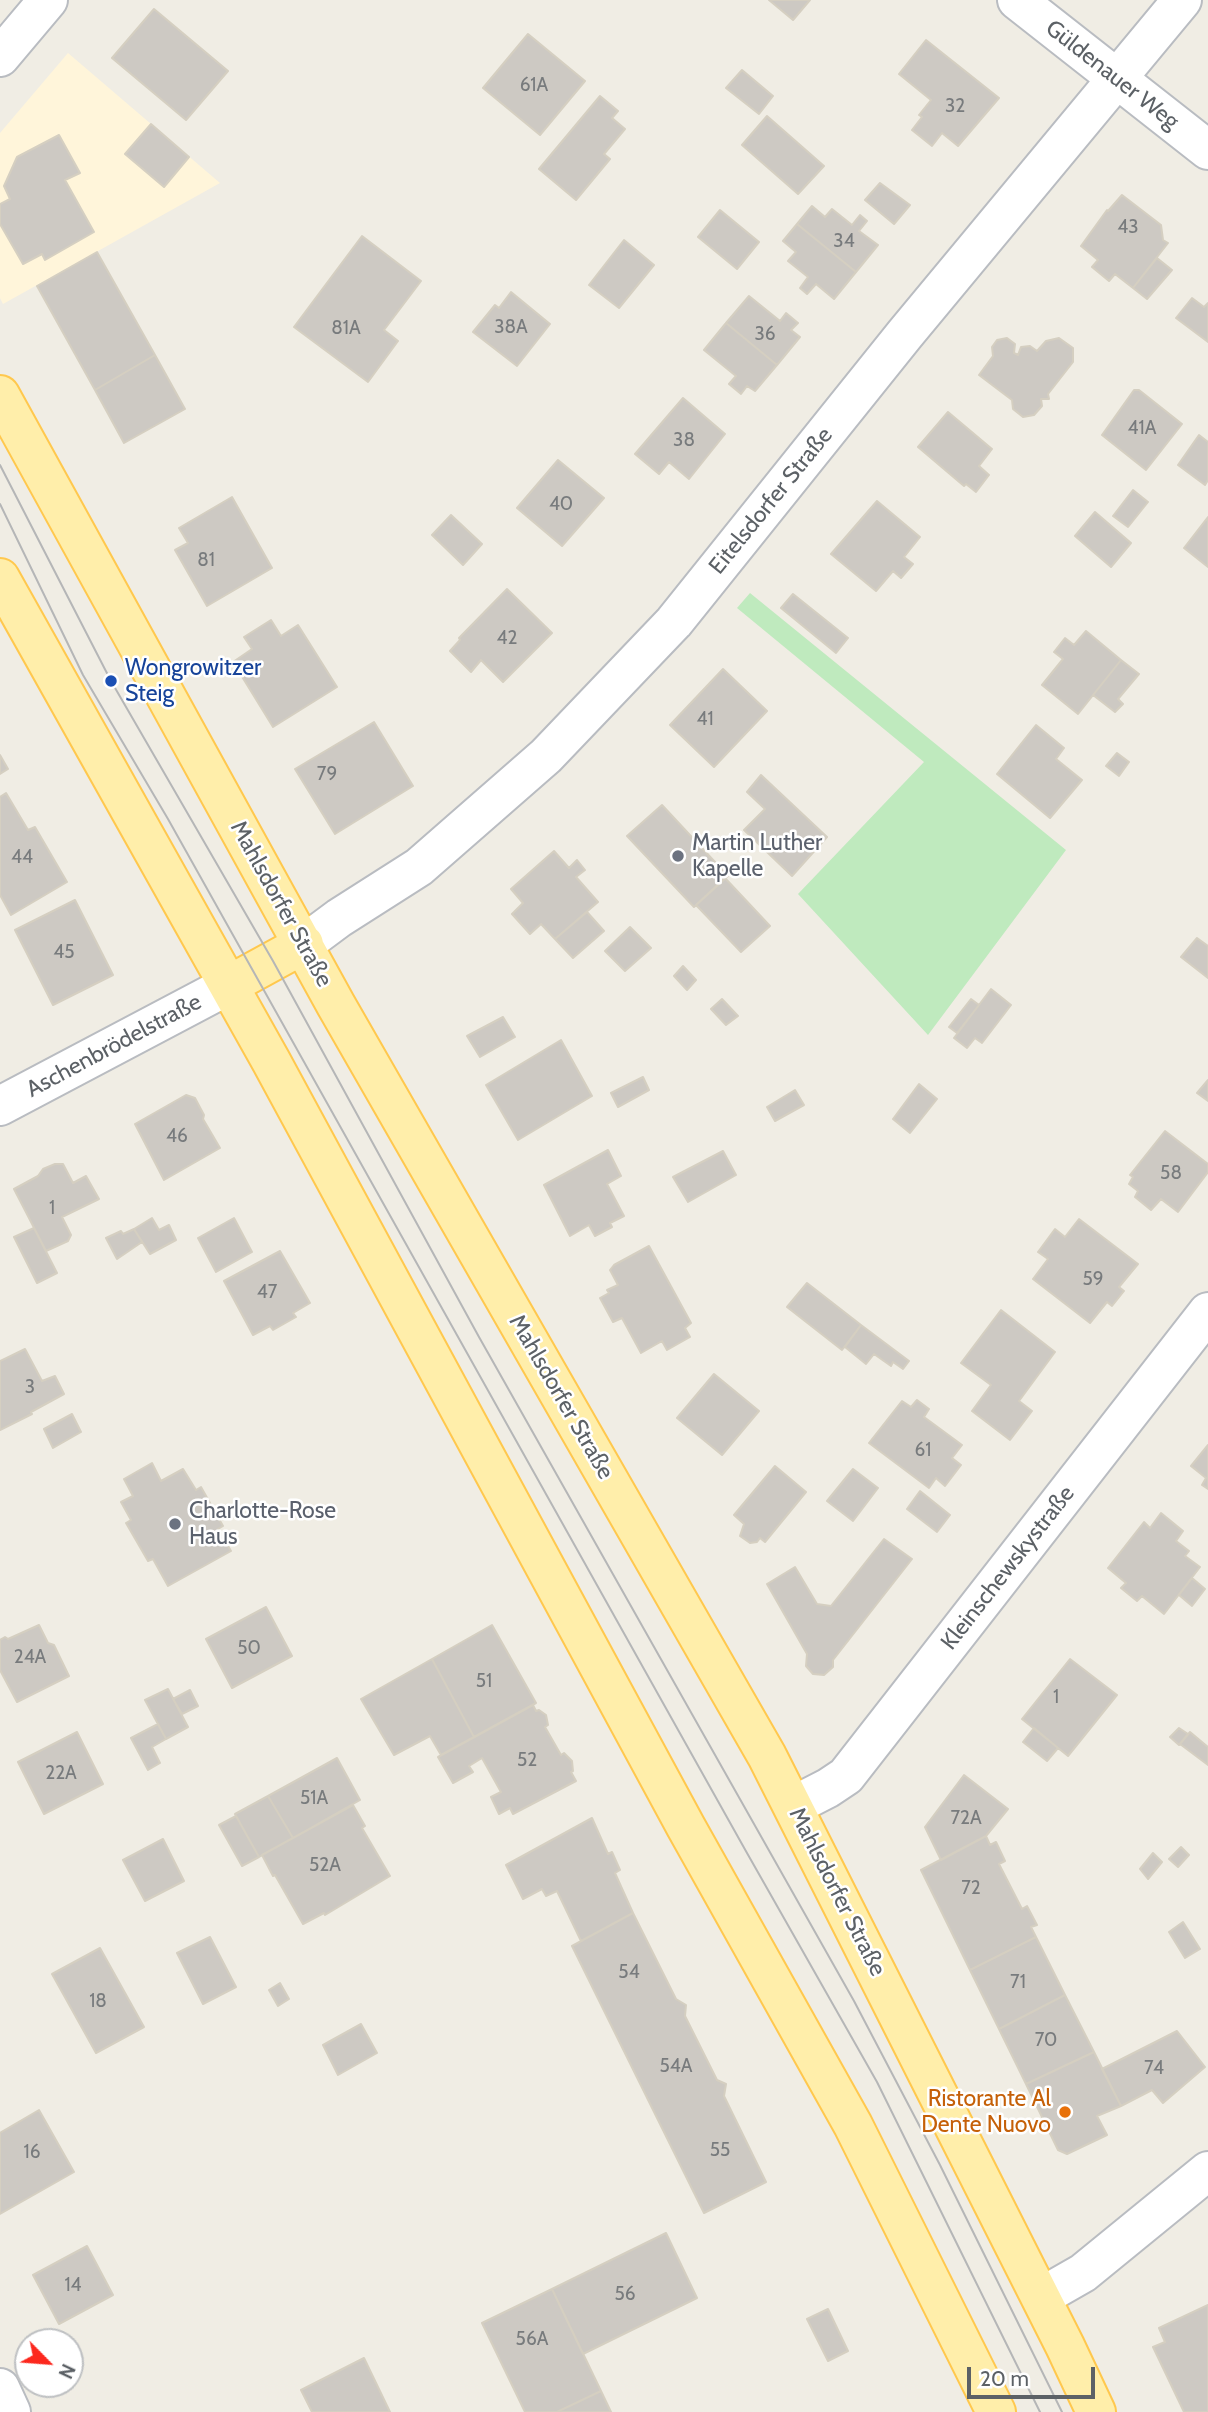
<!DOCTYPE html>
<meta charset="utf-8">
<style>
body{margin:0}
#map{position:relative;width:1208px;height:2412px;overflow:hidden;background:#f0ede4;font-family:Cabin,sans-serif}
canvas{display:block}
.north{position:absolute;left:14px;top:2328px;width:70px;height:70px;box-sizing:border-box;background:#fff;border:2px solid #bec0c2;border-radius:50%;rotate:115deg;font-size:19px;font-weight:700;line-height:28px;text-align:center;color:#5c6166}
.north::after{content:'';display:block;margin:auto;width:24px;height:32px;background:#fc281e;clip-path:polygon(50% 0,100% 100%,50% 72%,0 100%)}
.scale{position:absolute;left:967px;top:2367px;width:128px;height:32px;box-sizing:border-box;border:4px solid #5c6166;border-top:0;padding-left:9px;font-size:21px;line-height:24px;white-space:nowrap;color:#5c6166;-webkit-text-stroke:5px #fff;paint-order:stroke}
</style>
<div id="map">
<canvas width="1208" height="2412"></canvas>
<div class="north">N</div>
<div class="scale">20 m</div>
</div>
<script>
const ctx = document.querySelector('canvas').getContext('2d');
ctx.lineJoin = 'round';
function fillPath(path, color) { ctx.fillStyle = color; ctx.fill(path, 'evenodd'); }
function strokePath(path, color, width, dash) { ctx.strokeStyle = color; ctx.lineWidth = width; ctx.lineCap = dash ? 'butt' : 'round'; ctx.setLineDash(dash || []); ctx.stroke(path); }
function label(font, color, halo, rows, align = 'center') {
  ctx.font = font + ' Cabin,sans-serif'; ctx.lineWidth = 5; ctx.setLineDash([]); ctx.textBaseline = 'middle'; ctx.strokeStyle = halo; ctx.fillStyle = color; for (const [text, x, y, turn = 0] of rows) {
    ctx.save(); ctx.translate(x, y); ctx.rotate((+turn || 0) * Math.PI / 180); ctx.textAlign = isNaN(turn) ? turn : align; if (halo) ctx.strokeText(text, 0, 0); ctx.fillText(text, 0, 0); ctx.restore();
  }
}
fillPath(new Path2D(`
 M68 53 220 183 3 304 0 298V133Z`), '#fff5da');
fillPath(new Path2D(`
 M750 593 1066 850 928 1035 798 894 924 762 737 608Z`), '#bfeabe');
const building = new Path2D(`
 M769 0H810L793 20Z
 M154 9 228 71 186 120 112 58Z
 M528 34 585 81 540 135 483 88Z
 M926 40 999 98 958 146 942 133 932 146 912 130 922 117 919 115 931 100 899 74Z
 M742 70 773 96 759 114 726 88Z
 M600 96 618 111 612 118 625 129 604 154 610 159 576 200 539 169Z
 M767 116 824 166 798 194 742 145Z
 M151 124 189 157 164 187 125 154Z
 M59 135 80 173 65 180 94 232 45 260 42 254 23 264 0 224V204L10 199 4 186 17 157Z
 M880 183 910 205 894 224 865 200Z
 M1122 195 1161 225 1163 240 1168 243 1133 288 1115 274 1109 281 1092 267 1098 260 1081 246 1107 210 1108 211Z
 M812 206 825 217 832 209 852 225 860 215 867 221 859 231 878 245 856 272 797 224Z
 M720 210 759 242 737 269 698 237Z
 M797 224 856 272 834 299 816 284 807 294 800 288 808 277 788 261 796 252 783 241Z
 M362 236 421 281 384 330 398 341 368 382 294 327Z
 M624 240 654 265 619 308 589 285Z
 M97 252 155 355 95 390 37 286Z
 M1157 258 1172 270 1147 299 1133 288Z
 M511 292 550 324 517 366 473 332 495 305 499 308Z
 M749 296 780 321 786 313 798 323 791 330 800 337 777 365 726 323Z
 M1192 298 1204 307 1208 303V342L1176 318Z
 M726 323 777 365 755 391 747 386 741 394 729 384 736 376 704 350Z
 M1007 338 1015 344 1014 353 1018 355 1021 347 1030 346 1037 351 1046 341 1059 338 1073 348V362L1048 394 1049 399H1041L1042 406 1034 415 1023 417 1013 409 1012 400 979 375 993 356 992 347 997 340Z
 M155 355 185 409 124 443 95 390Z
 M1134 390H1139L1182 424 1146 470 1102 435Z
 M683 398 725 434 689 479 669 462 659 474 635 454Z
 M948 412 992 449 979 466 989 475 976 492 966 484 964 486 918 447Z
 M1199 435 1208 442V480L1205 485 1178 465Z
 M558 460 604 498 562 546 517 508Z
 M1133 490 1148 502 1128 527 1113 516Z
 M232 497 272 568 207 606 175 550 188 543 179 528Z
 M877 501 920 537 904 557 913 564 901 578 893 571 876 591 831 554Z
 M1095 512 1131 543 1111 567 1075 536Z
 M451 515 482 544 463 565 432 535Z
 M1208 517V567L1184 548Z
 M507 589 552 633 503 682 481 660 471 672 450 651 460 640 459 638Z
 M793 594 848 638 836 653 781 608Z
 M271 620 281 636 298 625 337 687 273 727 233 662 252 649 244 637Z
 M1086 631 1121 660 1078 714 1042 685 1063 659 1054 652 1065 638 1074 645Z
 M1121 660 1139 674 1118 699 1123 704 1115 712 1093 695Z
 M723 669 767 711 714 767 670 725Z
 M374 722 413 786 335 834 295 769Z
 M1036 725 1064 748 1056 759 1082 780 1050 818 997 774Z
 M1117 753 1129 762 1119 776 1106 766Z
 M0 755 8 769 0 774Z
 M761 775 827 837 792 876 744 830 765 809 747 792Z
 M6 793 28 830 35 827 67 882 11 915 0 895V797Z
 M662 805 728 876 694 907 627 836Z
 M554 851 569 868 577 860 585 870 576 877 598 902 555 939 541 924 530 934 512 914 523 903 511 889Z
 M725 878 770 926 741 952 696 905Z
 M75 900 113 975 53 1005 15 930Z
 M587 912 604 931 573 958 555 939Z
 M630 927 651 948 625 971 605 951Z
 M1197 938 1208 946V978L1181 957Z
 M683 966 696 980 687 990 674 976Z
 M991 989 1011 1005 982 1043 975 1038 967 1048 954 1038Z
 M722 999 738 1016 726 1025 711 1009Z
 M971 999 979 1005 957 1033 949 1027Z
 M503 1017 515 1037 480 1057 467 1036Z
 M561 1040 592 1096 518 1140 486 1085Z
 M643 1077 649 1090 618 1107 611 1093Z
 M1208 1080V1101L1197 1093Z
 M919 1084 937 1099 910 1133 893 1119Z
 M795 1090 804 1105 775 1121 767 1107Z
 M186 1095 195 1098 204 1115 203 1119 220 1148 164 1180 135 1124Z
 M1165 1131 1208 1164V1172L1178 1212 1161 1199 1151 1210 1135 1197 1138 1191 1129 1184 1133 1177 1130 1175Z
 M608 1150 621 1176 607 1184 624 1216 610 1223 612 1227 595 1236 589 1225 570 1236 544 1185Z
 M723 1151 736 1175 688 1202 673 1177Z
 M55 1164H63L73 1183 86 1176 99 1199 62 1217 71 1235 68 1241 46 1251 14 1189 38 1176 43 1169Z
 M152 1218 159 1230 169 1225 176 1240 150 1254 134 1229Z
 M234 1218 252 1252 216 1272 198 1238Z
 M1079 1219 1138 1264 1119 1287 1124 1291 1112 1306 1107 1302 1090 1323 1033 1279 1048 1259 1038 1252 1055 1229 1065 1237Z
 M34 1228 57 1273 37 1283 14 1237Z
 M134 1229 142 1242 117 1259 106 1238 121 1231 123 1234Z
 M649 1246 691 1323 685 1328 690 1337 667 1350 662 1341 641 1353 622 1318 613 1322 600 1298 609 1293 607 1290 618 1285 610 1270 614 1265Z
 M280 1251 310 1303 293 1313 296 1317 273 1330 270 1326 253 1335 224 1281Z
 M807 1283 861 1325 842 1350 787 1307Z
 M1001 1310 1055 1352 1019 1401 1032 1411 1010 1440 972 1411 991 1385 961 1363Z
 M861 1325 909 1361 903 1369 893 1362 891 1366 874 1354 866 1364 845 1347Z
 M25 1349 42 1381 55 1376 64 1394 31 1412 32 1414 0 1430V1361Z
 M714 1374 759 1411 722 1455 677 1418Z
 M917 1400 929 1409 924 1417 962 1445 952 1458 961 1465 945 1486 936 1478 929 1488 869 1443 902 1401 911 1407Z
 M72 1414 81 1432 53 1448 44 1429Z
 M1208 1445V1489L1202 1485 1206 1478 1191 1466Z
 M152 1463 161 1481 183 1469 196 1490 201 1487 223 1526 218 1529 231 1551 168 1586 153 1559 148 1561 126 1523 131 1520 121 1502 133 1496 124 1479Z
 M775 1466 806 1492 765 1542 760 1538 757 1542 750 1543 740 1536 744 1524 734 1515Z
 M853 1469 878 1488 853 1521 827 1501Z
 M920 1491 950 1515 937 1532 907 1509Z
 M1161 1513 1183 1531 1176 1541 1189 1551 1185 1556 1200 1567 1164 1614 1142 1596 1137 1601 1121 1588 1126 1583 1108 1568 1144 1522 1150 1528Z
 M884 1539 912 1559 833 1660V1667L824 1675 813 1674 806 1666 807 1654 767 1584 795 1567 817 1604 831 1606Z
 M1192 1578 1205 1589 1192 1606 1179 1595Z
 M266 1607 292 1656 232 1688 206 1639Z
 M39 1625 48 1643 54 1645 69 1676 17 1702 0 1670V1640L5 1637 8 1639Z
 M492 1625 536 1703 474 1737 432 1659Z
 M432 1659 474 1737 441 1755 430 1736 394 1755 361 1699Z
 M1070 1659 1117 1695 1068 1756 1022 1719Z
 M168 1689 188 1727 166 1739 145 1700Z
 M190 1690 198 1706 182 1714 173 1699Z
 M533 1705 536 1711 539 1710 546 1715 548 1725 545 1727 561 1755 564 1753 572 1761 573 1771 571 1772 576 1781 513 1814 510 1808 499 1814 491 1797 501 1792 482 1758 469 1766 473 1772 453 1783 438 1757Z
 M158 1724 166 1739 152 1747 160 1763 148 1770 131 1738Z
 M1034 1728 1058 1748 1047 1761 1023 1742Z
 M1179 1728 1188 1734 1179 1745 1170 1737Z
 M77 1732 103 1784 44 1814 18 1762Z
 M1190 1732 1208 1747V1765L1180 1744Z
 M337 1758 360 1800 293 1838 268 1796Z
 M964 1775 1008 1809 986 1836 941 1860 925 1827Z
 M268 1796 293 1838 259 1857 235 1814Z
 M353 1805 365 1826 362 1828 390 1876 325 1915 324 1913 303 1924 275 1875 273 1876 262 1855Z
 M236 1816 259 1857 242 1866 219 1825Z
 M592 1818 608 1854 612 1852 620 1870 615 1873 633 1913 581 1941 557 1891 546 1896 542 1889 523 1899 506 1865Z
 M986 1836 990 1845 996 1842 1005 1861 999 1864 1022 1909 1027 1906 1037 1925 1031 1927 1036 1937 970 1970 921 1870Z
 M163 1839 184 1881 145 1901 123 1860Z
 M1181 1847 1189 1855 1178 1867 1169 1859Z
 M1153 1853 1162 1862 1148 1879 1140 1869Z
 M633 1913 676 1999 686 2005 685 2016 717 2080 726 2084 724 2096 766 2182 704 2213 572 1946Z
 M1183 1922 1200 1949 1185 1958 1169 1932Z
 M210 1937 236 1987 203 2004 177 1953Z
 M1036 1937 1065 1995 999 2029 970 1970Z
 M100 1948 144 2027 96 2053 52 1974Z
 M280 1983 289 1999 278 2006 269 1990Z
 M1065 1995 1094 2052 1026 2084 999 2029Z
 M361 2024 377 2053 338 2075 323 2045Z
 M1177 2031 1205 2067 1163 2103 1152 2090 1121 2106 1102 2069Z
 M1094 2052 1121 2106 1097 2116 1107 2135 1067 2154 1058 2150 1026 2084Z
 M39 2110 74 2172 0 2214V2133Z
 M666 2233 697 2298 583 2354 552 2289Z
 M87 2246 113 2295 59 2324 33 2275Z
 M552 2289 601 2391 557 2412H525L482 2323Z
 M1208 2305V2412H1184L1153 2347 1165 2342 1159 2328Z
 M828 2309 848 2351 828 2361 807 2319Z
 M364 2358 390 2412H312L301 2390Z
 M601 2391 611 2412H557Z`);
fillPath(building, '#cdc9c3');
strokePath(building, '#d5cfc1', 2);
const minor = new Path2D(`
 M1017 0 1208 150
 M0 57 48 0
 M304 944 339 918 419 867 546 756 674 622 905 334 1182 0
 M0 1106 229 985
 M793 1806 828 1788 846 1776 1208 1312
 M1041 2297 1083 2273 1208 2171
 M0 2388 11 2412`);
const major = new Path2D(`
 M0 395 336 1005 767 1756 1065 2346 1096 2412
 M0 578 271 1061 686 1827 853 2125 996 2412
 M229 985 304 944`);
strokePath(minor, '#b9bcc1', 42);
strokePath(major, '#ffc84e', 42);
strokePath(minor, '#fff', 38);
strokePath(major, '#fea', 38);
strokePath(new Path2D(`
 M0 465 111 681 273 961 479 1337 854 2001 940 2165 1062 2412
 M0 504 83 675 168 819 747 1853 877 2082 1040 2412`), '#b5b6b7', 2);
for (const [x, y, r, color] of [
 [111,681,7,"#1a4fb4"],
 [678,856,7,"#6b7280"],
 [175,1524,7,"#6b7280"],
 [1065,2112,7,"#e8710a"]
]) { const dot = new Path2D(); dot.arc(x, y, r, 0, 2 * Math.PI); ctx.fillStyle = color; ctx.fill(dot); strokePath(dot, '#fff', 2.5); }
label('19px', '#787b7d', null, [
 ["61A",534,85],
 ["32",955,106],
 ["43",1128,227],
 ["34",844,241],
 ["38A",511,327],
 ["81A",346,328],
 ["36",765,334],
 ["41A",1142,428],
 ["38",684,440],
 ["40",561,504],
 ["81",206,560],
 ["42",507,638],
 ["41",705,719],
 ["79",327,774],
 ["44",22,857],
 ["45",64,952],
 ["46",177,1136],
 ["58",1171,1173],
 ["1",52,1208],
 ["59",1093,1279],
 ["47",267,1292],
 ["3",30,1387],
 ["61",923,1450],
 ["50",249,1648],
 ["24A",30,1657],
 ["51",484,1681],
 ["1",1056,1697],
 ["52",527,1760],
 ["22A",61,1773],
 ["51A",314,1798],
 ["72A",966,1818],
 ["52A",325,1865],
 ["72",971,1888],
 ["54",629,1972],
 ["71",1018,1982],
 ["18",98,2001],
 ["70",1046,2040],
 ["54A",676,2066],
 ["74",1154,2068],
 ["55",720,2150],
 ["16",32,2152],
 ["14",73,2285],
 ["56",625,2294],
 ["56A",532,2339]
]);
label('23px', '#5c6166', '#fff', [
 ["Güldenauer Weg",1112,75,38],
 ["Eitelsdorfer Straße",771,501,-51],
 ["Mahlsdorfer Straße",281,904,61],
 ["Aschenbrödelstraße",114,1046,-28],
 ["Mahlsdorfer Straße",561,1397,60],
 ["Kleinschewskystraße",1008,1568,-52],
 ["Mahlsdorfer Straße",837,1892,63]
]);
label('23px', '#164399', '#fff', [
 ["Wongrowitzer",125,668],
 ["Steig",125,694]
], 'left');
label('23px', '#5b616d', '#fff', [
 ["Martin Luther",692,843],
 ["Kapelle",692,869],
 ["Charlotte-Rose",189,1511],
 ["Haus",189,1537]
], 'left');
label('23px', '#c56008', '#fff', [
 ["Ristorante Al",1051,2099],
 ["Dente Nuovo",1051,2125]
], 'right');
</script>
